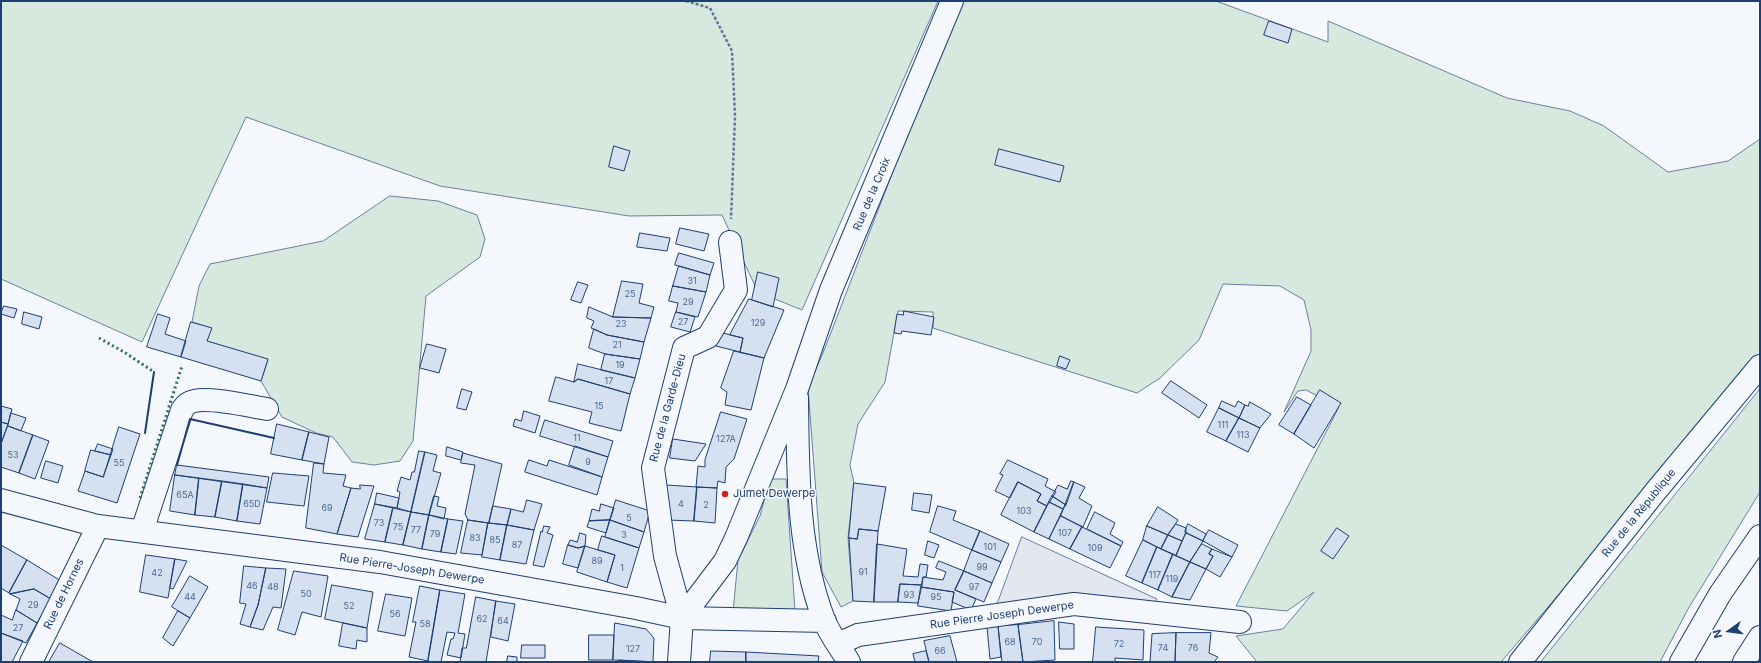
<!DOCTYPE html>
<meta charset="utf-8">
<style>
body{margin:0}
#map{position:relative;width:1761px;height:663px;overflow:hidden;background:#f4f7fb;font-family:Inter,sans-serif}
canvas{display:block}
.frame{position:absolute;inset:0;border:2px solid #1d3f73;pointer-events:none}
.north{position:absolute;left:1709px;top:611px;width:40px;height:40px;-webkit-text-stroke:3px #f4f7fb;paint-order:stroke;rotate:256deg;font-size:11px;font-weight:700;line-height:16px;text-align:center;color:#1d3f73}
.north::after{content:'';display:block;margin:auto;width:14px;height:18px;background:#1d3f73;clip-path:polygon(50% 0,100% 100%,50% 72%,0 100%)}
</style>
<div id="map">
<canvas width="1761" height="663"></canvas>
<div class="frame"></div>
<div class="north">N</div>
</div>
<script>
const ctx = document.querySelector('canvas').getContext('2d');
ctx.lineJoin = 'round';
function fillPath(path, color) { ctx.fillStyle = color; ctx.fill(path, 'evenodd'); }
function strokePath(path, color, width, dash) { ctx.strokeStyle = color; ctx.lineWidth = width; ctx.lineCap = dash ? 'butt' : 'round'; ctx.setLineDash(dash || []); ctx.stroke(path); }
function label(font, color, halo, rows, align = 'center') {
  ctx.font = font + ' Inter,sans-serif'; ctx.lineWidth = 3; ctx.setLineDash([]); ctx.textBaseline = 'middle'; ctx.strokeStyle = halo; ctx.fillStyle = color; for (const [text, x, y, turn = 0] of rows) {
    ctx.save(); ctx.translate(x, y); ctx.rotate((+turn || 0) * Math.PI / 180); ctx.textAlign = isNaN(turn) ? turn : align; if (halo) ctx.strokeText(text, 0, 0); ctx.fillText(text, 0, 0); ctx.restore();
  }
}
const green = new Path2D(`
 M1 1H938L802 310 758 292 722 215 629 216 440 186 246 117 142 342 1 279Z
 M959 1H1216L1328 42V21L1507 98 1570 111 1604 126 1668 172 1728 161 1760 139V355L1729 395 1501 662H1257L1236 636 1283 629 1314 592 1287 611 1236 606 1339 407 1306 390 1298 391 1284 412 1311 351V330L1304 300 1280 286 1223 284 1199 340 1160 378 1137 393 933 328V312L898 311 885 382 858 424 850 465 854 483 848 538 853 601 841 607 822 572 808 388 825 348Z
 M390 196 438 201 477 215 485 239 480 257 426 296 413 441 400 461 374 465 352 462 333 437 316 433 282 417 261 381 268 360 207 341 211 328 192 322 199 286 210 264 323 241Z
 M1760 389V492L1688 609 1660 662H1541Z
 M770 479H786L795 611 733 612 738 560 760 516Z`);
fillPath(green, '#d7e8df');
strokePath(green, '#687fa3', 1);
const parking = new Path2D(`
 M1022 537 1157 599 1147 612 993 616Z`);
fillPath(parking, '#e3e8f0');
strokePath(parking, '#687fa3', 1);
const building = new Path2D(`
 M1269 21 1292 29 1288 43 1264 35Z
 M614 146 630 151 624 171 609 167Z
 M999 149 1064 166 1060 182 995 165Z
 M680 228 709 234 704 251 676 244Z
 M640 233 670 238 667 251 637 247Z
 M679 253 714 263 710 275 675 265Z
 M679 266 710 275 706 292 673 286Z
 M758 272 779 278 773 307 752 300Z
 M622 281 643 284 639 303 654 307 651 318 613 317Z
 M578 282 588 285 581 303 571 300Z
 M673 286 706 292 698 317 676 312 678 303 669 301Z
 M749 299 784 310 764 358 740 352 743 338 730 335Z
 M4 306 17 309 14 318 1 314Z
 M589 307 613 317 651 318 644 342 607 335 591 328 594 321 587 318Z
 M904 311 934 317 931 335 902 331 901 334 894 333 897 314 903 315Z
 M24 312 42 317 39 329 22 324Z
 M676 312 695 317 690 332 671 327Z
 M158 314 170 318 165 334 186 341 181 357 147 347Z
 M191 322 212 328 207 341 268 359 261 381 181 357Z
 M594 329 607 335 644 342 640 359 605 354 589 348Z
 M719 332 743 338 740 352 716 346Z
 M427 344 446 349 439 373 420 368Z
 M734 351 764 358 751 410 725 405 727 392 721 388Z
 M605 354 640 359 635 378 601 370Z
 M1060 356 1070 360 1066 369 1057 366Z
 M578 364 635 378 630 394 578 379 574 382Z
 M556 377 574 382 578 379 630 394 621 431 589 423 592 412 549 401Z
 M1171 381 1207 405 1199 418 1162 393Z
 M462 389 472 392 466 410 457 408Z
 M1320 390 1341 403 1314 448 1294 434Z
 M1297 397 1311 405 1294 434 1279 425Z
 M1222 401 1235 407 1238 401 1245 405 1239 418 1219 408Z
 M1250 402 1271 414 1260 428 1239 418 1245 405 1248 406Z
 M1 406 12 409 8 424 1 422Z
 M1219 408 1239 418 1226 441 1207 432Z
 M524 411 540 416 535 433 513 426 515 419 521 421Z
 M721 412 747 419 734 459 726 467 725 483 718 481 717 488 696 487 698 466 705 467V460Z
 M11 413 26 418 21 431 8 426Z
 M1239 418 1260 428 1248 452 1226 441Z
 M545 420 613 441 608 457 540 436Z
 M1 422 8 424 1 444Z
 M277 424 309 432 302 460 271 454Z
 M8 426 33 435 19 473 1 467V444Z
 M119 427 140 434 117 503 78 491 85 471 103 477Z
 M309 432 329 437 324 464 302 460Z
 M33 435 49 441 35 479 19 473Z
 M673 439 706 444 695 461 670 458Z
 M98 444 113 449 111 455 95 451Z
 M575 446 608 457 602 477 569 465Z
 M447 447 463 452 461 460 446 456Z
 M91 450 111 455 103 477 85 471Z
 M419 451 425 452 411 512 397 508 400 492 397 491 401 477 410 480 412 472H414Z
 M425 452 437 455 433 471 441 473 429 515 411 512Z
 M463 453 502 464 489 523 468 520 465 514 475 465 461 463Z
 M529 460 547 466 549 460 602 477 597 495 525 472Z
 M1008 460 1048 479 1045 486 1056 492 1047 506 1037 501 1041 494 1018 482 1010 498 995 491 1003 475 1000 474Z
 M46 461 63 466 58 483 41 478Z
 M314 463 324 464 323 473 346 475 343 486 351 488 337 534 306 528Z
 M177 465 269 477 267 488 175 475Z
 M273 473 309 476 304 506 267 502Z
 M175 475 199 478 195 515 170 511Z
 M199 478 222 481 215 517 195 515Z
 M222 481 243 484 237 521 215 517Z
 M1071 481 1074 482 1066 505 1052 496 1058 485 1067 489Z
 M1018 482 1041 494 1037 501 1047 506 1034 532 1001 515Z
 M1074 482 1085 487 1079 498 1092 506 1083 527 1061 516Z
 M854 483 886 487 878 531 859 529 857 539 849 538Z
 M243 484 267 488 260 524 237 521Z
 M360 485 374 486 358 537 337 534 351 488 360 489Z
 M666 485 697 487 694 521 667 520Z
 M697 487 717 488 715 523 694 521Z
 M377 493 399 498 397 508 375 504Z
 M914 493 932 495 929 513 912 510Z
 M434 496 439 497 437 506 446 508 444 519 429 515Z
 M1052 496 1066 505 1063 509 1049 502Z
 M527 500 542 504 534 530 507 525 511 509 523 512Z
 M616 500 650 511 644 532 610 520Z
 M1049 502 1063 509 1049 539 1034 532Z
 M375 504 393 508 385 542 365 539Z
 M601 504 614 508 610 520 589 521 592 509 599 511Z
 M493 506 511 509 507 525 489 523Z
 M938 506 956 511 953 520 980 531 972 550 930 532Z
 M1158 507 1178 520 1168 535 1147 526Z
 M393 508 411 512 403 545 385 542Z
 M411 512 429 515 422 549 403 545Z
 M1095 512 1115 523 1110 534 1123 542 1121 546 1087 529Z
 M429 515 448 519 441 552 422 549Z
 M1061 516 1082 527 1070 549 1049 539Z
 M448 519 463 521 456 554 441 552Z
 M468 520 488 523 482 555 461 553Z
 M610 520 644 532 639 548 605 537Z
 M610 520 606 533 587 527 589 521Z
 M488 523 507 525 500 560 482 557Z
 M1176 524 1186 528V533L1182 541 1168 535Z
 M1188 524 1206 534 1203 541 1185 532Z
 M507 525 534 530 526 564 500 560Z
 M544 526 550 527 547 533 553 535 544 567 533 565 541 531 542 532Z
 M1147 526 1168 535 1161 549 1143 540Z
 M1082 527 1121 546 1110 568 1070 549Z
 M1337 528 1349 536 1333 559 1321 551Z
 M859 529 878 531 874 602 853 601 849 538 857 539Z
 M1209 530 1238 545 1232 557 1203 541Z
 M980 531 1009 544 1001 562 972 550Z
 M580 533 586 535 585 546 578 548 568 545 570 540 577 542Z
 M1186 533 1203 541 1190 562 1176 556Z
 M1168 535 1182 541 1176 556 1161 549Z
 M602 536 639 548 627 588 607 582 615 555 598 550Z
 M1143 540 1157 547 1142 583 1126 576Z
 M928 541 939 545 934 558 925 555Z
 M877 544 907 549 903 576 918 577 920 564 928 565 926 577H923L922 585 900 584 898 602H874Z
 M1202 544 1212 549 1209 554 1213 556 1206 569 1190 562Z
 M1 545 27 560 9 593 1 588Z
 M568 545 578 548 585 546 578 568 563 564Z
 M585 546 615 555 607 582 577 572Z
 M1157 547 1173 554 1158 590 1142 583Z
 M1212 549 1232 557 1220 577 1206 569 1213 556 1209 554Z
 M972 550 1001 562 992 583 964 571Z
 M1173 554 1190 562 1172 597 1158 590Z
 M146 555 175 559 168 598 140 592Z
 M175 559 187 561 173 589 170 588Z
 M27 560 61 581 51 599 34 589 10 594 9 593Z
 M939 561 964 571 955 590 976 599 971 610 952 602 954 592 921 587 923 577 943 580 946 572 936 568Z
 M1190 562 1206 569 1190 600 1172 597Z
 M244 566 266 568 258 605 250 627 240 624 246 604 240 603Z
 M266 568 286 569 281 608 273 607 263 630 250 627 258 605Z
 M294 571 328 576 321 617 302 612 295 635 278 630Z
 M964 571 992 583 984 602 955 590Z
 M190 576 208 587 190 618 172 607Z
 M900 584 922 585 918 603 898 602Z
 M332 585 373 592 367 628 325 619Z
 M420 586 440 590 428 661 409 657 416 622H413Z
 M921 587 954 592 951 611 918 606Z
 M34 589 51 599 37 623 16 610 20 599 10 594Z
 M440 590 465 594 458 633 465 634 461 658 447 655 451 639H453L455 633 447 632 441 662H432L428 661Z
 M386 594 412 598 405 636 378 631Z
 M476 597 496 601 486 662H460L462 648H466Z
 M496 601 515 604 508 641 491 637Z
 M16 610 37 623 26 643 1 633V615L12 620Z
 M178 611 190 618 173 646 163 638Z
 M1054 621 1055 660 1023 662 1018 625Z
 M1059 622 1074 624V649H1060Z
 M343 623 367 628V642L357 640 356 649 339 646Z
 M615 623 646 629 654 638 653 662 613 660Z
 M1018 625 1023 662H1002L998 626Z
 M998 626 1001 657 990 659 987 627Z
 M1096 627 1144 630 1143 660 1115 658V662H1093Z
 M1 633 23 641 12 662H1Z
 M1176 633 1175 662H1150L1152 634Z
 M1211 633 1209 653 1218 657 1214 662H1175L1176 633Z
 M589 635H614L613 660H589Z
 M950 636 957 662H929L924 641Z
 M60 643 93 662H49Z
 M522 645H545V658H521Z
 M711 651 746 652V662H710Z
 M926 651 929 662H915L913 654Z
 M746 652 819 656 818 662H746Z
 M508 656 517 657V662H507Z
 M619 660 658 662H618Z`);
fillPath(building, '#d5e0f0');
strokePath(building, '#1d3f73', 1);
const minor = new Path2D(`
 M797 398C798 473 797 549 824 620 830 635 841 649 849 662
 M1 500 98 526 380 562 636 608 682 618 825 621
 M142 531 182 410C185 405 188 402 194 401 212 397 248 406 267 409
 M682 618 725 561 736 538 797 389 831 290 952 1
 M838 644 858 635 1074 604 1240 622
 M31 662 98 526
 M679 662 682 618 665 556 653 468 684 348 708 337 736 290 730 242
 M1520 662 1655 492 1760 366`);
const highway = new Path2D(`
 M1681 662 1720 594 1760 536
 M1744 662 1760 637`);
strokePath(minor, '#1d3f73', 24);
strokePath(highway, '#1d3f73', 24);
strokePath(new Path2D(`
 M686 1 710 8 732 51 735 116 731 219`), '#5e769c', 2.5, [3, 2]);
strokePath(minor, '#f4f7fb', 22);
strokePath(highway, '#f4f7fb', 22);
strokePath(new Path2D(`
 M99 338 124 352 154 372
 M140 498 182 366`), '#2c6c60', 3, [2, 3]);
strokePath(new Path2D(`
 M145 433 154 372
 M177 465 190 419 274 438`), '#1d3f73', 2);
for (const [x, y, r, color] of [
 [725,494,4,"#c62828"]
]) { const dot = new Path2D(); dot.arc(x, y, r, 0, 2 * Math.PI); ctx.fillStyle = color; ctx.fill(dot); strokePath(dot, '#f4f7fb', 1.5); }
label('9px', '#4b6792', null, [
 ["31",692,281],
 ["25",630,294],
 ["29",688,302],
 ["27",683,322],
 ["129",758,323],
 ["23",621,324],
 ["21",617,345],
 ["19",620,365],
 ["17",609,381],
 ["15",599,406],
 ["111",1223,425],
 ["113",1243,435],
 ["11",577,438],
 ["127A",726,439],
 ["53",13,455],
 ["9",588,462],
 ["55",119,463],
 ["65A",185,495],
 ["65D",252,504],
 ["4",681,504],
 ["2",706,505],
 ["69",327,508],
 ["103",1024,511],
 ["5",629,518],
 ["73",379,523],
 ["75",398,527],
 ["77",416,530],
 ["107",1065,533],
 ["79",435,534],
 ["3",624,535],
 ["83",475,538],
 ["85",495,540],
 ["87",517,545],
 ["101",990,547],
 ["109",1095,548],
 ["89",597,561],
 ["99",982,567],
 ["1",622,568],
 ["91",863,572],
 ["42",157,573],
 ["117",1155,575],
 ["119",1172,579],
 ["46",252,586],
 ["48",273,587],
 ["97",974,587],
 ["50",306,594],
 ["93",909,595],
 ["44",190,597],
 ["95",936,597],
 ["29",33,605],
 ["52",349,606],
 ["56",395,614],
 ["62",482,619],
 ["64",503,621],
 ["58",425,624],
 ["27",18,628],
 ["68",1010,642],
 ["70",1037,642],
 ["72",1119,644],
 ["74",1163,648],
 ["76",1193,648],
 ["127",633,649],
 ["66",940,651]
]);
label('11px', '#1d3f73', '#f4f7fb', [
 ["Rue de la Croix",872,194,-67],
 ["Rue de la Garde-Dieu",668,408,-75],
 ["Rue de la République",1639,513,-51],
 ["Rue Pierre-Joseph Dewerpe",412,569,9],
 ["Rue de Hornes",64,594,-64],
 ["Rue Pierre Joseph Dewerpe",1002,615,-8]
]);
label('11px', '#1d3f73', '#f4f7fb', [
 ["Jumet Dewerpe",733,494]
], 'left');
</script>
